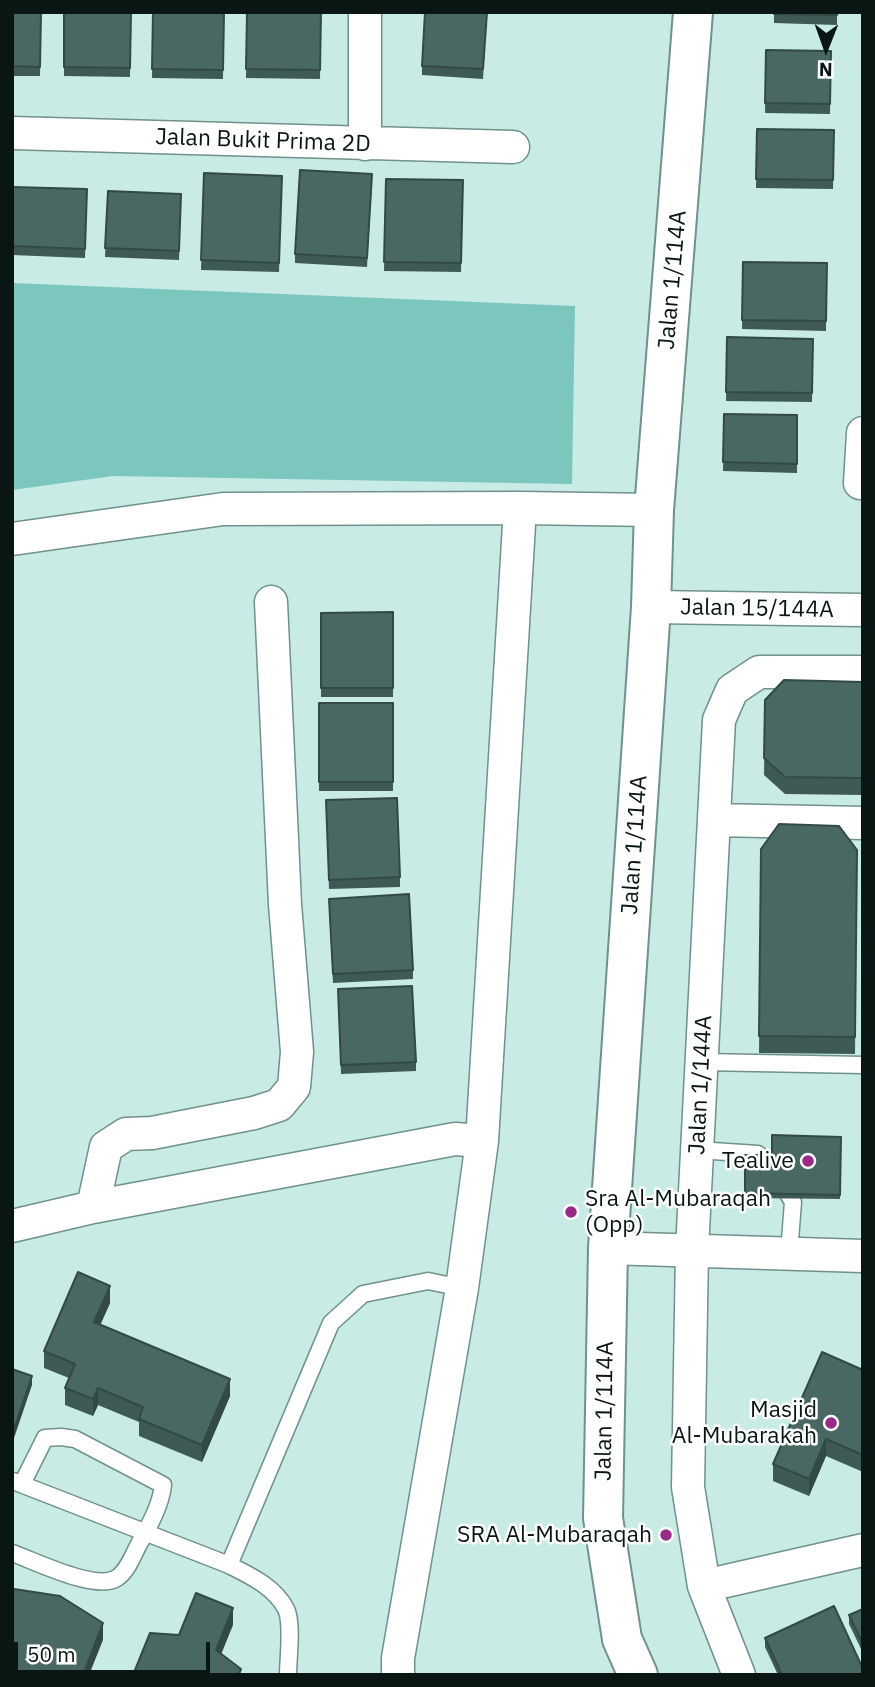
<!DOCTYPE html>
<style>
body{margin:0}
#map{position:relative;width:875px;height:1687px;overflow:hidden;background:#c8ebe6;font-family:"IBM Plex Sans",sans-serif}
canvas{display:block}
.frame{position:absolute;inset:0;border:14px solid #091614;pointer-events:none}
.north{position:absolute;left:791px;top:14px;width:70px;height:70px;-webkit-text-stroke:5px #fff;paint-order:stroke;rotate:181deg;font-size:19px;font-weight:700;line-height:28px;text-align:center;color:#091614}
.north::after{content:'';display:block;margin:auto;width:24px;height:32px;background:#091614;clip-path:polygon(50% 0,100% 100%,50% 72%,0 100%)}
.scale{position:absolute;left:14px;top:1642px;width:196px;height:32px;box-sizing:border-box;border:4px solid #091614;border-top:0;padding-left:9px;font-size:21px;line-height:24px;white-space:nowrap;color:#091614;-webkit-text-stroke:5px #fff;paint-order:stroke}
</style>
<div id="map">
<canvas width="875" height="1687"></canvas>
<div class="frame"></div>
<div class="north">N</div>
<div class="scale">50 m</div>
</div>
<script>
const ctx = document.querySelector('canvas').getContext('2d');
ctx.lineJoin = 'round';
function fillPath(path, color) { ctx.fillStyle = color; ctx.fill(path, 'evenodd'); }
function strokePath(path, color, width, dash) { ctx.strokeStyle = color; ctx.lineWidth = width; ctx.lineCap = dash ? 'butt' : 'round'; ctx.setLineDash(dash || []); ctx.stroke(path); }
function label(font, color, halo, rows, align = 'center') {
  ctx.font = font + ' "IBM Plex Sans",sans-serif'; ctx.lineWidth = 5; ctx.setLineDash([]); ctx.textBaseline = 'middle'; ctx.strokeStyle = halo; ctx.fillStyle = color; for (const [text, x, y, turn = 0] of rows) {
    ctx.save(); ctx.translate(x, y); ctx.rotate((+turn || 0) * Math.PI / 180); ctx.textAlign = isNaN(turn) ? turn : align; if (halo) ctx.strokeText(text, 0, 0); ctx.fillText(text, 0, 0); ctx.restore();
  }
}
fillPath(new Path2D(`
 M12 283 575 306 572 484 113 476 12 490Z`), '#7bc6bd');
const service = new Path2D(`
 M702 1062 863 1065
 M697 1150 758 1154 778 1177 793 1202 789 1253
 M13 1481 229 1565
 M12 1553C35 1561 93 1590 115 1579 127 1573 133 1555 139 1544 149 1526 161 1505 163 1485L75 1439 61 1437 45 1438 22 1484
 M288 1675C288 1658 293 1623 286 1609 275 1587 249 1575 229 1565L331 1323 363 1294 428 1281 462 1288`);
const minor = new Path2D(`
 M12 133 513 147
 M365 144V12
 M860 483 863 433
 M520 508 654 510
 M12 539 223 509 520 508 482 1141 462 1288 398 1658V1675
 M651 607 863 610
 M714 820 863 823
 M93 1207 106 1147 126 1134 152 1133 254 1113 279 1105 294 1087 297 1052 285 904 271 602
 M12 1226 93 1207 455 1139 482 1141
 M608 1248 863 1256
 M704 1586 863 1550
 M739 1675 704 1586 688 1487 692 1250 719 720 732 690 759 672H863`);
const tertiary = new Path2D(`
 M638 1675 622 1639 603 1518 608 1248 651 607 654 510 693 12`);
strokePath(service, '#70918c', 19);
strokePath(minor, '#70918c', 35);
strokePath(tertiary, '#70918c', 42);
strokePath(service, '#fff', 16);
strokePath(minor, '#fff', 32);
strokePath(tertiary, '#fff', 38);
fillPath(new Path2D(`
 M12 12H41L40 76H12Z
 M64 12H131L130 77 64 76Z
 M153 12H224L223 79 152 78Z
 M247 12H321L320 79 246 78Z
 M487 12 483 79 422 75V66Z
 M774 12H837V25L774 23Z
 M766 50 831 51 830 114 765 113Z
 M757 129 834 130 833 189 756 188Z
 M204 173 282 176 279 272 201 270Z
 M386 179 463 180 461 272 384 271Z
 M372 184 367 267 295 263V254Z
 M12 187 87 189 85 258 12 255Z
 M108 191 181 194 179 260 105 257Z
 M743 262 827 263 826 331 742 329Z
 M727 337 813 339 812 402 726 401Z
 M724 414 797 415V473L723 471Z
 M393 612V697H321V613Z
 M863 682V795L785 794 764 775 765 700Z
 M319 703H393V791H319Z
 M326 800 400 877V887L329 889Z
 M761 849 857 850 855 1054 759 1053Z
 M329 908 413 970V979L333 983Z
 M338 999 416 1062V1071L341 1074Z
 M841 1137 840 1199 745 1198V1155H772Z
 M110 1303 100 1325 230 1396 202 1462 139 1436V1422L98 1405 93 1416 65 1405V1388L69 1378 44 1368V1351Z
 M863 1370V1472L826 1456 809 1496 773 1481V1464Z
 M863 1609V1653L849 1624V1615Z
 M765 1638 863 1675H778L765 1647Z`), '#3f5956');
fillPath(new Path2D(`
 M110 1286V1303L94 1339V1322Z
 M32 1376V1385L13 1441V1432Z
 M230 1379V1396L202 1462V1445Z
 M98 1388V1405L93 1416V1399Z
 M826 1439V1456L809 1496V1479Z
 M233 1608V1625L216 1667V1650Z
 M103 1623V1640L89 1675H83Z`), '#334946');
const building = new Path2D(`
 M12 12H41L40 67 12 66Z
 M64 12H131L130 68 64 67Z
 M153 12H224L223 70 152 69Z
 M247 12H321L320 70 246 69Z
 M425 12H487L483 69 422 66Z
 M774 12H837V15L774 14Z
 M766 50 831 51 830 104 765 103Z
 M757 129 834 130 833 180 756 179Z
 M300 170 372 174 367 258 295 254Z
 M204 173 282 176 279 263 201 260Z
 M386 179 463 180 461 263 384 262Z
 M12 187 87 189 85 249 12 246Z
 M108 191 181 194 179 251 105 248Z
 M743 262 827 263 826 321 742 320Z
 M727 337 813 339 812 393 726 392Z
 M724 414 797 415V464L723 462Z
 M393 612V688H321V613Z
 M784 680 863 682V778L785 777 764 758 765 700Z
 M319 703H393V782H319Z
 M397 798 400 877 329 880 326 800Z
 M779 824 839 826 857 850 855 1037 759 1036 761 849Z
 M409 894 413 970 333 974 329 899Z
 M412 986 416 1062 341 1065 338 989Z
 M772 1135 841 1137 840 1195 745 1193V1155H772Z
 M78 1272 110 1286 94 1322 230 1379 202 1445 139 1419 143 1407 98 1388 93 1399 65 1388 75 1364 44 1351Z
 M822 1352 863 1370V1455L826 1439 809 1479 773 1464Z
 M12 1369 32 1376 13 1432H12Z
 M14 1589 60 1596 103 1623 83 1675H12V1593Z
 M196 1593 233 1608 216 1650 241 1669 239 1675H133L150 1633 179 1635Z
 M834 1606 863 1669V1675H782L765 1638Z
 M863 1609V1644L849 1615Z`);
fillPath(building, '#496864');
strokePath(building, '#334946', 2);
for (const [x, y, r, color] of [
 [808,1161,7,"#9b2987"],
 [571,1212,7,"#9b2987"],
 [831,1423,7,"#9b2987"],
 [666,1535,7,"#9b2987"]
]) { const dot = new Path2D(); dot.arc(x, y, r, 0, 2 * Math.PI); ctx.fillStyle = color; ctx.fill(dot); strokePath(dot, '#fff', 2.5); }
label('23px', '#091614', '#fff', [
 ["Jalan Bukit Prima 2D",263,141,2],
 ["Jalan 1/114A",673,280,-85],
 ["Jalan 15/144A",757,609,1],
 ["Jalan 1/114A",635,845,-86],
 ["Jalan 1/144A",701,1085,-87],
 ["Jalan 1/114A",605,1411,-89]
]);
label('23px', '#091614', '#fff', [
 ["Tealive",794,1161],
 ["Sra Al-Mubaraqah",585,1199,"left"],
 ["(Opp)",585,1225,"left"],
 ["Masjid",817,1410],
 ["Al-Mubarakah",817,1436],
 ["SRA Al-Mubaraqah",652,1535]
], 'right');
</script>
